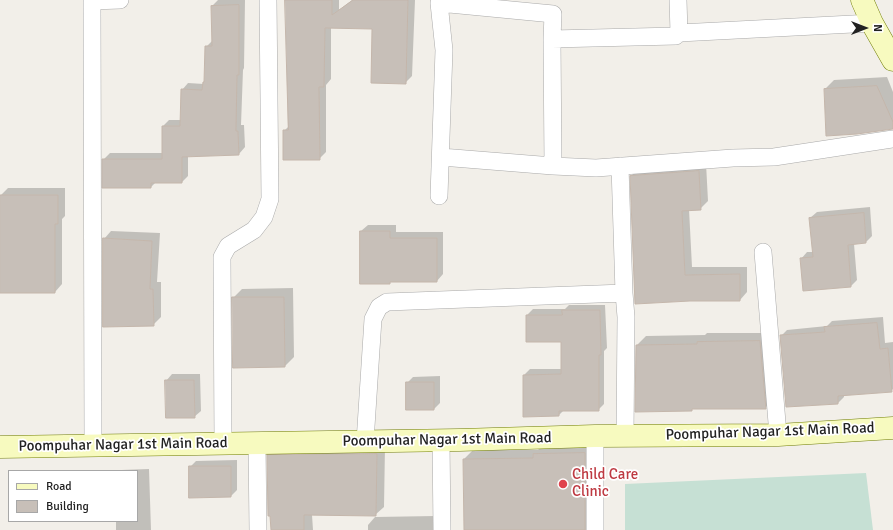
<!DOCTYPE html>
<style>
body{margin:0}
#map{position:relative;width:893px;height:530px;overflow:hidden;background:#f2efe9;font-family:Signika,sans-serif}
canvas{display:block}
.legend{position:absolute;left:8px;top:470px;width:130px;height:52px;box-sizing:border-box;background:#fff;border:1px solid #a7a7a7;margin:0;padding:5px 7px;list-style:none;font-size:12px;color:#222}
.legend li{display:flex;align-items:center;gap:8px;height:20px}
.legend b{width:20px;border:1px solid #a7a7a7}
.north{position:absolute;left:845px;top:8px;width:40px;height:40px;-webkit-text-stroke:3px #fff;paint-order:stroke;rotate:90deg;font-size:11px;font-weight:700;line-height:16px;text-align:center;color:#222}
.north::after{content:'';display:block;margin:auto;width:14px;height:18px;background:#222;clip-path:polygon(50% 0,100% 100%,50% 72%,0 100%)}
</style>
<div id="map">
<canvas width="893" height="530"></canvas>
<ul class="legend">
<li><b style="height:5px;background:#f7fabf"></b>Road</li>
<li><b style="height:11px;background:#c7bfb8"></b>Building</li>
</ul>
<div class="north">N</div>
</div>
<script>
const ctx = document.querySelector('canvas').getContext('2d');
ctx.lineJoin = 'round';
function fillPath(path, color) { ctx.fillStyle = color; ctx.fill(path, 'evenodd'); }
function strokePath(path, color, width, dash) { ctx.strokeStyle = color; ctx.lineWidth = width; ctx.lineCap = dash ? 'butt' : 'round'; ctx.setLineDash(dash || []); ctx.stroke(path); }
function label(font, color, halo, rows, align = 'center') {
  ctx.font = font + ' Signika,sans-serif'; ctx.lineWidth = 3.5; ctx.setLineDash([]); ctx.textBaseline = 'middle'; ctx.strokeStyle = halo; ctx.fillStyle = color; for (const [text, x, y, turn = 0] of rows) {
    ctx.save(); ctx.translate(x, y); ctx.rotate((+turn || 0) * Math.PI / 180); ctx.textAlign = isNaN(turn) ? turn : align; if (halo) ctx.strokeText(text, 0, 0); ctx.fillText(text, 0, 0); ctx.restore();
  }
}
fillPath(new Path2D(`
 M866 473 873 530H625V484Z`), '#c6e0d4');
fillPath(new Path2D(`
 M218 0H245L244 68 243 70 241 125H244L245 147 239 154 188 155V176L182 182H156L151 187 103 160 110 153H163V126L169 120H181L182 90 188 83 204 84 205 81 206 47 213 40 212 6Z
 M286 0H339V10L352 0H415L412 76 405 83 373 28 331 27V79L326 85V152L319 159 284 131 289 126Z
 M887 77 893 92V128L825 89 834 80Z
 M706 163 708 201 700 209H689L692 267H747V292L740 300H690L631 176 639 168Z
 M8 188H65V216L62 219V284L55 292H0L1 195Z
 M870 207 872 236 866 242 854 244 857 280 851 286 801 259 807 252H813L810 218 817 212Z
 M368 225H396V232H443V274L437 281H392L389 283 361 231Z
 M111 231 160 233 157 282H161V317L153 325 104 239Z
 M293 288 294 357 285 366 233 298 242 289Z
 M569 305H605L607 348 604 351V404L598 410H564L559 415 524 375 530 369H562V341L527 315 533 309H565Z
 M883 317 885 343 893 342V389L891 391 844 395V397L838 403 781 336 787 330 827 326 832 321Z
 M707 333H769L774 399 765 408H693L691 410 637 345 646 336 705 335Z
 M172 374H200L201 411 194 417 166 381Z
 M440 376V403L434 409 407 383 413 377Z
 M543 445H594L592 530H465L464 459 473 450H538Z
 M385 446 384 507 375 515H312L313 530H272L268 456 277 447Z
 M237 460V490L231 496 190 467 196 461Z
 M149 469 151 530H116V521H137V471H120L121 470Z
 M435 516V530H368V525L375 517Z`), '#0003');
const building = new Path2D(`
 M285 0H332V15L353 0H408L406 84 371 83 372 29 325 28 324 87H319L320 160H283V130H288Z
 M239 5V75H237L236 131H238L239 155 182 157V183H151V188H102V159H162V126H180L181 89 202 90 203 82H204L205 46H212L211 6Z
 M877 86 893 122V129L857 134 826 136 824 89Z
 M699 171 701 210 682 211 685 275 740 274V301H690L635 304 630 176Z
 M0 195H58V224H55V293H0Z
 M864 213 866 243 848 245 851 287 803 291 800 258 813 257 809 218Z
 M360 231H390V238H437V282H390V284H360Z
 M103 238 152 241 150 289H153L154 326 103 327Z
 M232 297H284L285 367 233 368Z
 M562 310H600L601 355H599V411H559V416L523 417V375L561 374V342H526V315H562Z
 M877 323 880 349 888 348 892 392 838 396V404L786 407 780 335 825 332 824 327Z
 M760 341 766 409H692V411L635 412 636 345 697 344V342Z
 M165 380H194L195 418H166Z
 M406 382H434V410H406Z
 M585 453V530H464L463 459 533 458V454Z
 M377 454 376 516 304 515V530H271L270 516H268L267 455Z
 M189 466H231V497L189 498Z`);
fillPath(building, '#c7bfb8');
strokePath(building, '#c4b6ab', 1);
const street = new Path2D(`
 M678 0 679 33 676 36 552 39 553 166 596 168 733 158 774 157 893 139
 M679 33 872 23
 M441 157 553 166
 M620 166 624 293 626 317 625 436
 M439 196 444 50 439 3 553 14 552 39
 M763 252 778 435
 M441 440 442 530
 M365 442 373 319 379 307 387 302 624 293
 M257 443 258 530
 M223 444 222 257 228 246 254 230 264 217 270 199 268 0
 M93 446 92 1 120 0
 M595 530V436`);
const secondary = new Path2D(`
 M862 0 872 23 893 60
 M0 447 459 440 595 436 778 435 893 428`);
strokePath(street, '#a9a9a9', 18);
strokePath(secondary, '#707d05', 23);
strokePath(street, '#fff', 17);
strokePath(secondary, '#f7fabf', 22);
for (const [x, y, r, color] of [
 [563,484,5,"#e0444e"]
]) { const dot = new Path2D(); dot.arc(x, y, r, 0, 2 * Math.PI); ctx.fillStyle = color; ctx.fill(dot); strokePath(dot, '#fff', 1.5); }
label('15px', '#222', '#fff', [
 ["Poompuhar Nagar 1st Main Road",770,432,-2],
 ["Poompuhar Nagar 1st Main Road",447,440,-1],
 ["Poompuhar Nagar 1st Main Road",123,445,-1]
]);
label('15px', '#be3a42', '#fff', [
 ["Child Care",572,475],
 ["Clinic",572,492]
], 'left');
</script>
